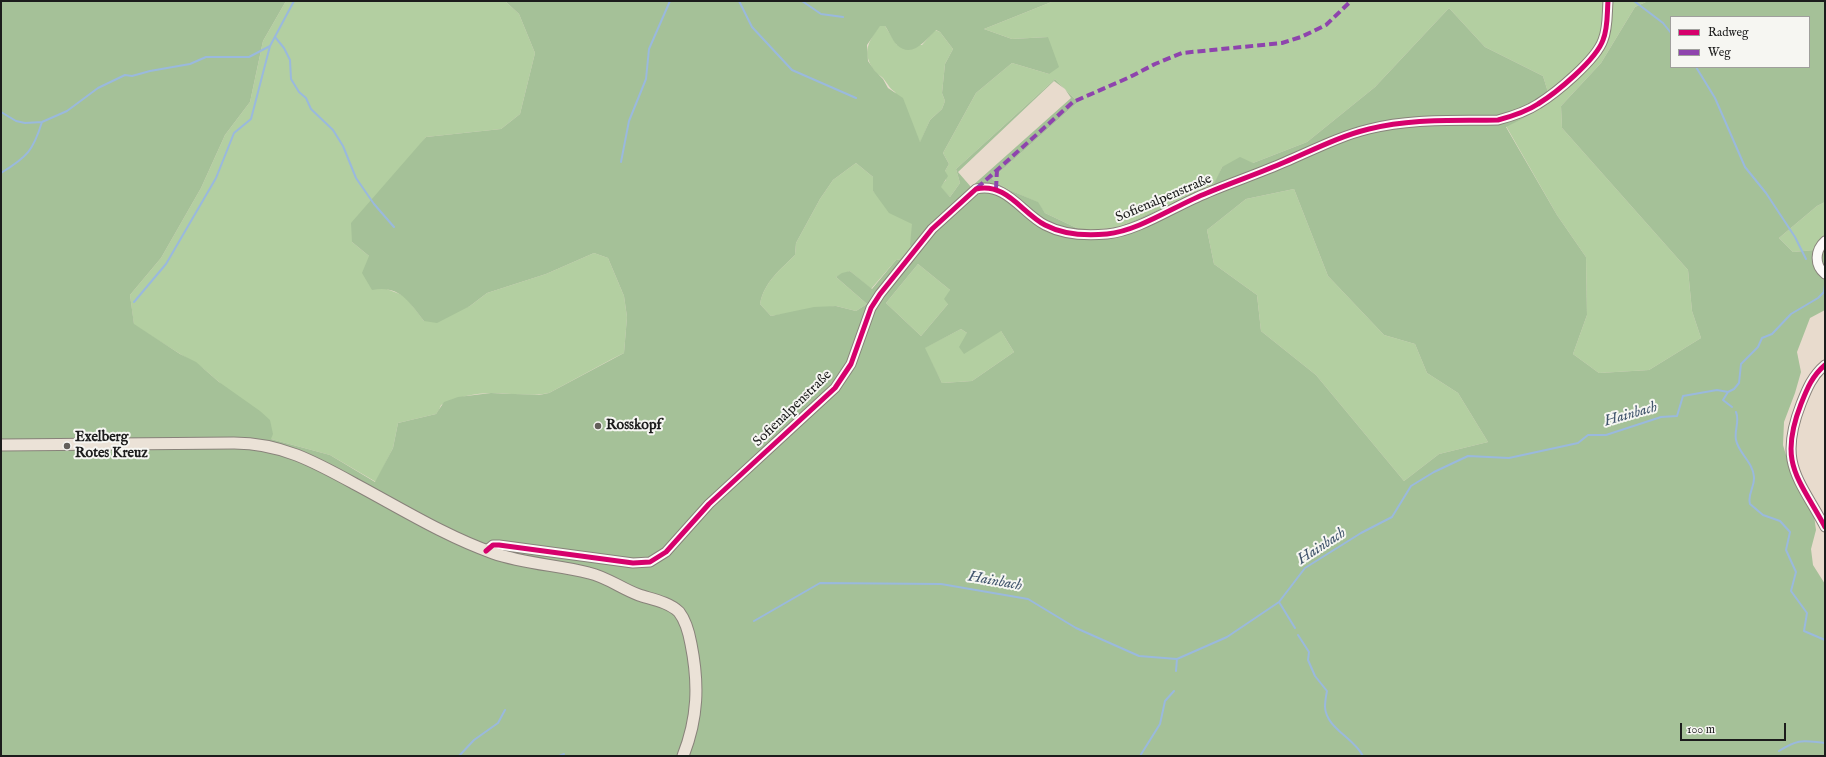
<!DOCTYPE html>
<meta charset="utf-8">
<style>
body{margin:0}
#map{position:relative;width:1826px;height:757px;overflow:hidden;background:#e8dbcd;font-family:"IM FELL English",serif}
canvas{display:block}
.frame{position:absolute;inset:0;border:2px solid #1c1c1c;pointer-events:none}
.legend{position:absolute;left:1670px;top:16px;width:140px;height:52px;box-sizing:border-box;background:#f6f6f2;border:1px solid #9f9f9c;margin:0;padding:5px 7px;list-style:none;font-size:12px;color:#1c1c1c}
.legend li{display:flex;align-items:center;gap:8px;height:20px}
.legend b{width:20px;border:1px solid #9f9f9c}
.scale{position:absolute;left:1680px;top:723px;width:106px;height:18px;box-sizing:border-box;border:2px solid #1c1c1c;border-top:0;padding-left:5px;font-size:12px;line-height:14px;white-space:nowrap;color:#1c1c1c;-webkit-text-stroke:3px #f6f6f2;paint-order:stroke}
</style>
<div id="map">
<canvas width="1826" height="757"></canvas>
<div class="frame"></div>
<ul class="legend">
<li><b style="height:5px;background:#d6006c"></b>Radweg</li>
<li><b style="height:5px;background:#8e44ad"></b>Weg</li>
</ul>
<div class="scale">100 m</div>
</div>
<script>
const ctx = document.querySelector('canvas').getContext('2d');
ctx.lineJoin = 'round';
function fillPath(path, color) { ctx.fillStyle = color; ctx.fill(path, 'evenodd'); }
function strokePath(path, color, width, dash) { ctx.strokeStyle = color; ctx.lineWidth = width; ctx.lineCap = dash ? 'butt' : 'round'; ctx.setLineDash(dash || []); ctx.stroke(path); }
function label(font, color, halo, rows, align = 'center') {
  ctx.font = font + ' "IM FELL English",serif'; ctx.lineWidth = 4; ctx.setLineDash([]); ctx.textBaseline = 'middle'; ctx.strokeStyle = halo; ctx.fillStyle = color; for (const [text, x, y, turn = 0] of rows) {
    ctx.save(); ctx.translate(x, y); ctx.rotate((+turn || 0) * Math.PI / 180); ctx.textAlign = isNaN(turn) ? turn : align; if (halo) ctx.strokeText(text, 0, 0); ctx.fillText(text, 0, 0); ctx.restore();
  }
}
fillPath(new Path2D(`
 M286 1H505L519 14 535 53 520 114 501 129 426 137 352 242 369 256 384 288 405 296 424 321 470 306 487 293 546 274 594 253 608 258 624 296 627 317 624 353 612 359 549 393C531 397 511 393 493 393 474 393 458 397 441 405L439 410 436 414 398 423 393 448 376 482 330 455 271 439 219 382 204 369 134 325 130 295 161 258 201 188 225 135 250 102 263 41Z
 M1054 1H1648L1635 7 1601 63 1561 106 1562 128 1688 270 1692 311 1701 338 1649 370 1599 373 1573 354 1587 315 1586 257 1557 215 1506 126 1530 115 1551 102 1543 76 1485 47 1449 8 1375 87 1307 142 1253 163 1222 167 1215 184 1119 227 1083 231 1045 213 1037 202 1007 189 992 179 1078 102 1055 79 956 169 960 183 950 197 940 187 946 180 945 171 949 164 943 153 976 93 1012 63 1049 74 1048 37 1012 39 984 29Z
 M880 25 885 26 897 45H922L935 30 940 32 953 49 945 64 942 93 945 101 942 109 930 120 920 143 895 92C889 88 888 84 883 78 880 75 876 74 874 70 861 52 869 41 880 25Z
 M856 163 873 177V191L912 223 913 248 904 259 896 260 871 289 850 271 836 277 867 304 856 311 836 306 771 316 760 304C764 282 780 270 795 255L796 243 820 199 833 180Z
 M1294 189 1328 276 1384 335 1415 344 1427 373 1458 393 1488 442 1439 454 1404 481 1316 375 1261 331 1257 295 1214 264 1207 230 1246 199Z
 M1825 202V236L1814 250 1793 252 1779 238 1817 206Z
 M918 264 950 290 948 304 921 336 886 303Z
 M961 329 967 333 1001 331 1014 352 972 381 942 383 924 348Z`), '#b3cfa1');
fillPath(new Path2D(`
 M1 1H286L263 41 250 102 225 135 201 188 161 258 130 295 134 324 180 354 196 362 219 382 260 411 270 420 273 434 271 439 330 455 375 482 393 448 398 423 436 414 444 402 458 397 491 393 539 395 549 393 624 353 627 317 624 296 608 258 594 253 546 274 487 293 470 306 437 323 424 321C408 301 400 285 372 290L362 273 369 256 352 242 351 223 426 137 501 129 520 114 535 53 519 14 505 1H1054L984 29 1012 39 1048 37 1059 67 1049 74 1012 63 976 93 943 153 949 164 945 171 948 176 941 187 950 197 960 183 956 169 1055 79 1078 102 992 179 1007 189 1038 202 1045 213 1083 231 1119 227 1214 184 1222 167 1240 157 1253 163 1307 142 1375 87 1449 8 1485 47 1543 76 1551 102 1530 115 1506 127 1557 215 1586 257 1587 315 1573 354 1599 373 1649 370 1701 338 1692 311 1688 270 1562 128 1561 106 1601 63 1635 7 1648 1H1825V202L1817 206 1779 238 1793 252 1814 250 1825 236V310L1810 318 1797 352 1801 372 1795 393 1784 422 1783 445 1790 469 1813 508 1816 530 1811 549 1813 565 1825 584V756H1ZM1671 17H1809V67H1671ZM880 26H885C889 31 892 40 897 45 912 59 926 40 936 30L940 32 953 49 945 64 942 93 945 101 942 109 930 120 920 142 903 98 888 88 883 79 875 71 868 61 867 45ZM1054 81 1065 89 1071 98 971 187 958 172ZM856 163 873 177V191L889 213 912 224 910 245 913 248 904 259 896 260 872 289 850 271 842 273 836 277 867 304 856 311 836 306 814 307 771 316 760 304C764 282 780 270 795 255L796 243 820 199 833 180ZM1294 189 1328 276 1384 335 1415 344 1427 373 1458 393 1488 442 1439 454 1404 481 1316 375 1261 331 1257 295 1214 264 1207 230 1246 199ZM918 264 950 290 944 299 948 304 921 336 886 303ZM961 329 967 333 959 347 964 354 1001 331 1014 352 972 381 942 383 925 348Z`), '#a5c198');
strokePath(new Path2D(`
 M739 1 752 27 792 70 856 98
 M802 1 821 14 843 17
 M1634 1 1663 23 1671 33
 M275 37 284 48 290 60 291 79 299 92 306 98 311 109 333 130 343 146 356 178 374 204 394 227
 M1696 67 1715 98 1745 167 1766 193 1795 237 1806 259
 M1 112 16 121 25 123 42 122 67 111 98 88 125 75 132 76 150 71 190 64 206 57H249L270 46
 M621 162 629 121 646 79 649 49 670 1
 M1 173C27 157 33 151 42 122
 M134 302 166 264 216 178 234 133 251 119 270 46 294 1
 M1728 392 1723 400 1732 407
 M1736 412C1740 421 1734 430 1736 440 1739 454 1753 462 1754 477 1755 487 1747 494 1750 504L1763 515 1780 521 1790 532 1786 550 1796 572 1791 591 1807 613 1804 631 1825 640
 M1279 602 1295 628
 M754 621 820 583 941 584 1028 599 1076 628 1139 656 1177 659 1227 637 1279 602 1305 568 1361 533 1392 517 1411 486 1434 472 1468 456 1509 458 1578 443 1588 435H1606L1661 417 1677 416 1683 396 1717 390 1728 392 1734 389 1739 383 1741 364 1758 347 1762 338 1772 334 1791 314 1818 298 1824 292 1825 285
 M1298 635 1309 652 1308 660 1315 676 1327 691C1326 696 1325 702 1325 707 1326 728 1354 738 1363 756
 M1176 671 1177 659
 M1779 751C1800 738 1803 741 1825 743
 M459 756 474 740 498 723 505 710
 M559 756 564 754
 M1140 756 1160 724 1165 701 1174 691`), '#9ab9dd', 2);
const minor = new Path2D(`
 M1825 241C1815 250 1814 265 1825 274
 M1825 365C1812 376 1807 389 1801 404 1778 463 1798 477 1825 527
 M486 551 493 545H499L633 563 650 562 666 552 709 504 835 388 851 364 871 308 880 294 932 229 976 189C1006 182 1022 213 1045 225 1064 235 1086 236 1107 234 1139 231 1176 205 1207 193 1233 182 1260 173 1285 162 1313 150 1340 136 1369 129 1413 118 1455 121 1498 120 1513 116 1526 112 1538 104 1556 93 1596 60 1603 40 1608 28 1607 14 1608 1`);
const major = new Path2D(`
 M1 445 234 443C281 443 315 462 355 484 400 508 445 536 493 553 525 564 558 565 589 573 607 577 622 589 639 595 651 599 669 602 679 612 686 621 689 633 691 644 699 684 698 718 683 756`);
strokePath(minor, '#88827a', 11);
strokePath(major, '#88827a', 13);
strokePath(minor, '#fcfaf8', 9);
strokePath(major, '#ebe2d7', 11);
strokePath(new Path2D(`
 M977 188 1073 102 1130 77 1155 64 1182 53 1282 43 1301 37 1326 25 1351 1
 M996 189 997 170`), '#8e44ad', 4, [8, 4]);
strokePath(new Path2D(`
 M1825 365C1812 376 1807 389 1801 404 1778 463 1798 477 1825 527
 M486 551 493 545H499L633 563 650 562 666 552 709 504 835 388 851 364 871 308 880 294 932 229 976 189C1006 182 1022 213 1045 225 1064 235 1086 236 1107 234 1139 231 1176 205 1207 193 1233 182 1260 173 1285 162 1313 150 1340 136 1369 129 1413 118 1455 121 1498 120 1513 116 1526 112 1538 104 1556 93 1596 60 1603 40 1608 28 1607 14 1608 1`), '#d6006c', 5);
for (const [x, y, r, color] of [
 [598,426,4,"#635f5a"],
 [67,446,4,"#635f5a"]
]) { const dot = new Path2D(); dot.arc(x, y, r, 0, 2 * Math.PI); ctx.fillStyle = color; ctx.fill(dot); strokePath(dot, '#f6f6f2', 1.5); }
label('14px', '#1c1c1c', '#f6f6f2', [
 ["Sofienalpenstraße",1164,199,-23],
 ["Sofienalpenstraße",793,409,-44]
]);
label('bold 14px', '#1c1c1c', '#f6f6f2', [
 ["Rosskopf",606,426],
 ["Exelberg",75,438],
 ["Rotes Kreuz",75,454]
], 'left');
label('italic 15px', '#41556c', '#f6f6f2', [
 ["Hainbach",1631,415,-16],
 ["Hainbach",1322,547,-33],
 ["Hainbach",995,582,10]
]);
</script>
